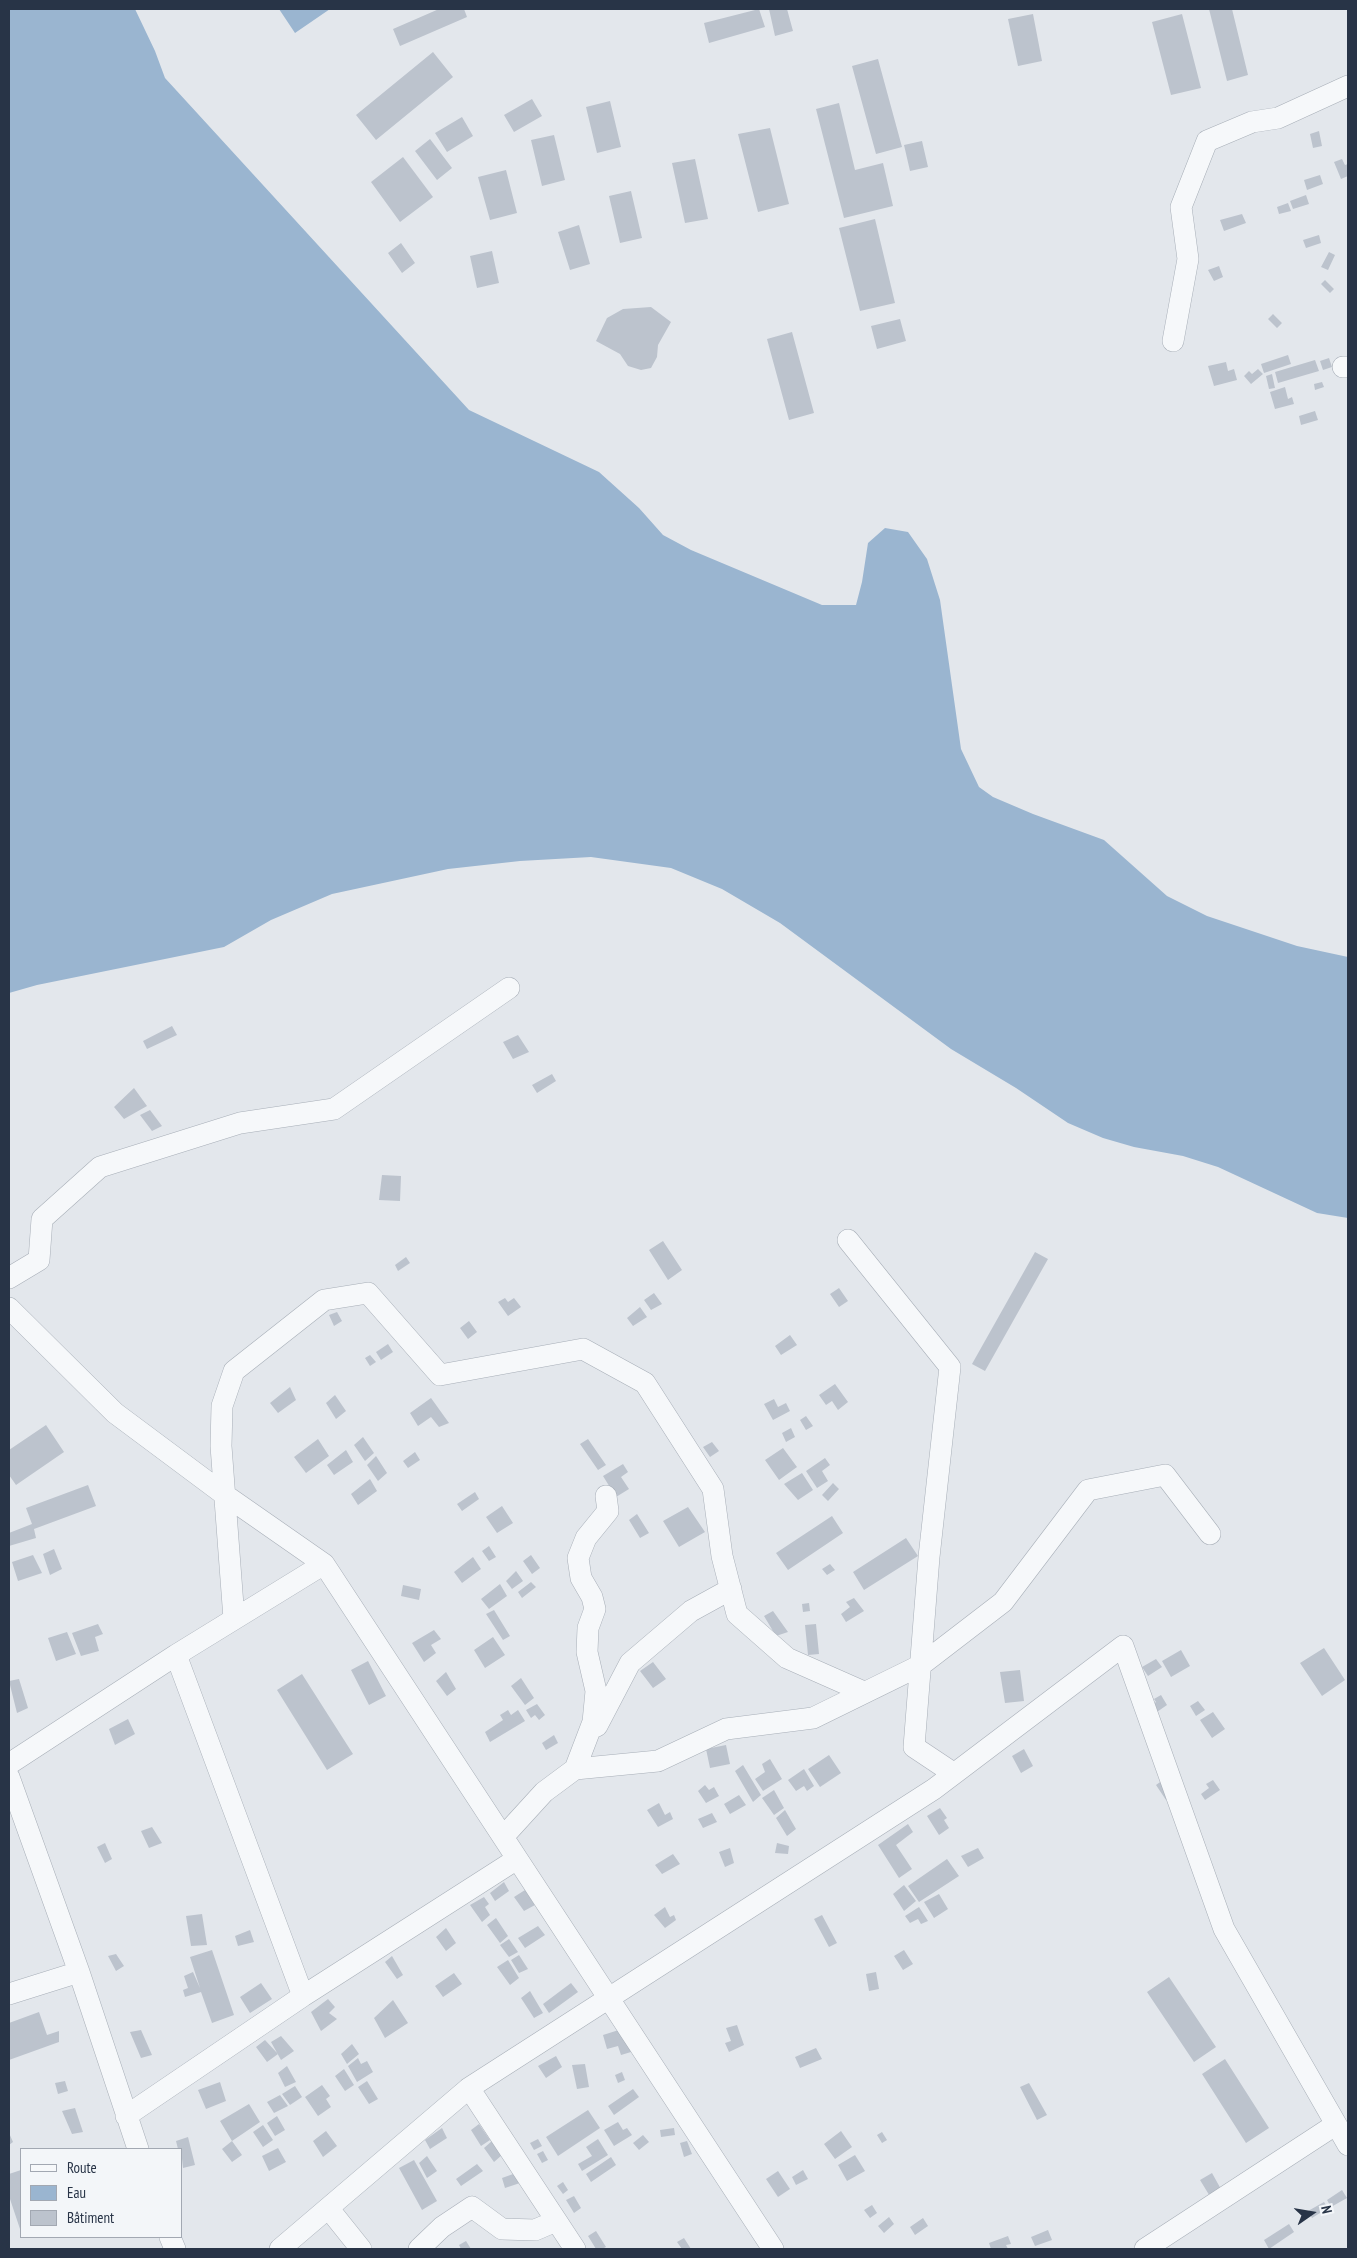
<!DOCTYPE html>
<meta charset="utf-8">
<style>
body{margin:0}
#map{position:relative;width:1357px;height:2258px;overflow:hidden;background:#e3e7ec;font-family:"PT Sans Narrow",sans-serif}
canvas{display:block}
.frame{position:absolute;inset:0;border:10px solid #283447;pointer-events:none}
.legend{position:absolute;left:20px;top:2148px;width:162px;height:90px;box-sizing:border-box;background:#f3f6f9;border:1px solid #a2a8b2;margin:0;padding:6px 9px;list-style:none;font-size:15px;color:#283447}
.legend li{display:flex;align-items:center;gap:10px;height:25px}
.legend b{width:25px;border:1px solid #a2a8b2}
.north{position:absolute;left:1287px;top:2188px;width:50px;height:50px;-webkit-text-stroke:4px #f3f6f9;paint-order:stroke;rotate:77deg;font-size:14px;font-weight:700;line-height:20px;text-align:center;color:#283447}
.north::after{content:'';display:block;margin:auto;width:18px;height:22px;background:#283447;clip-path:polygon(50% 0,100% 100%,50% 72%,0 100%)}
</style>
<div id="map">
<canvas width="1357" height="2258"></canvas>
<div class="frame"></div>
<ul class="legend">
<li><b style="height:6px;background:#f6f8fa"></b>Route</li>
<li><b style="height:14px;background:#9ab5d0"></b>Eau</li>
<li><b style="height:14px;background:#bcc3cd"></b>Bâtiment</li>
</ul>
<div class="north">N</div>
</div>
<script>
const ctx = document.querySelector('canvas').getContext('2d');
ctx.lineJoin = 'round';
function fillPath(path, color) { ctx.fillStyle = color; ctx.fill(path, 'evenodd'); }
function strokePath(path, color, width, dash) { ctx.strokeStyle = color; ctx.lineWidth = width; ctx.lineCap = dash ? 'butt' : 'round'; ctx.setLineDash(dash || []); ctx.stroke(path); }
fillPath(new Path2D(`
 M9 9H135L155 51 165 78 469 410 599 472 639 508 663 535 691 550 822 605H856L862 582 868 543 885 528 908 532 927 559 940 600 961 749 979 787 993 797 1033 814 1104 840 1167 896 1207 916 1297 946 1348 957V1218L1317 1213 1218 1167 1183 1156 1134 1147 1103 1138 1068 1123 1016 1088 951 1049 780 923 722 889 671 868 591 857 520 861 448 869 332 894 271 920 224 947 37 985 9 993Z
 M279 9H330L295 33Z`), '#9ab5d0');
fillPath(new Path2D(`
 M439 9H464L467 17 400 46 393 29Z
 M759 9 765 27 709 43 704 23Z
 M769 9H787L793 31 775 36Z
 M1209 9H1232L1248 75 1227 81Z
 M1033 14 1042 61 1018 66 1008 19Z
 M1182 14 1201 88 1171 95 1152 22Z
 M433 52 453 77 376 140 356 115Z
 M878 59 902 147 876 154 852 66Z
 M532 99 542 116 514 132 504 115Z
 M610 101 621 147 597 153 586 107Z
 M839 103 855 170 883 163 893 206 844 218 816 109Z
 M462 117 473 136 447 152 435 133Z
 M770 128 789 204 758 212 738 134Z
 M1319 131 1322 146 1313 148 1310 134Z
 M554 135 565 180 542 186 531 140Z
 M430 139 452 168 437 180 415 151Z
 M922 141 928 167 910 171 904 145Z
 M403 157 433 197 400 222 371 182Z
 M695 159 708 219 685 223 672 163Z
 M1342 159 1345 165 1348 164V176L1341 179 1334 162Z
 M506 170 517 213 490 220 478 177Z
 M1320 175 1323 184 1307 190 1304 180Z
 M631 191 642 238 620 243 609 196Z
 M1306 195 1309 204 1293 209 1290 201Z
 M1288 203 1291 211 1279 214 1277 207Z
 M1242 214 1246 223 1224 231 1220 220Z
 M875 219 895 303 860 311 839 228Z
 M579 225 590 264 570 270 558 232Z
 M1319 235 1321 243 1306 248 1303 240Z
 M401 243 415 263 402 273 388 253Z
 M492 251 499 283 477 288 470 256Z
 M1329 252 1335 255 1328 270 1321 267Z
 M1219 266 1223 277 1214 281 1208 270Z
 M1325 280 1334 289 1330 293 1321 284Z
 M651 307 671 322 658 345 657 357 651 368 641 370 628 366 620 354 596 341 607 318 623 309Z
 M1273 314 1282 323 1277 328 1268 319Z
 M900 319 906 341 877 349 871 326Z
 M792 332 814 413 789 420 767 339Z
 M1288 355 1291 364 1264 373 1261 364Z
 M1329 358 1332 367 1323 370 1320 361Z
 M1315 360 1319 371 1278 383 1275 372Z
 M1226 362 1228 371 1234 369 1237 380 1214 386 1208 366Z
 M1258 369 1263 374 1251 384 1244 376 1249 371 1252 374Z
 M1272 374 1275 388 1269 389 1266 376Z
 M1322 382 1324 387 1315 390 1314 384Z
 M1285 387 1288 399 1292 397 1294 404 1275 409 1270 392Z
 M1315 411 1318 420 1301 425 1299 416Z
 M172 1026 177 1035 147 1049 143 1041Z
 M518 1035 529 1052 513 1059 503 1042Z
 M552 1074 556 1081 537 1093 532 1085Z
 M134 1088 147 1106 124 1119 114 1107Z
 M150 1110 162 1126 152 1131 140 1115Z
 M382 1175 401 1176 400 1201 379 1200Z
 M663 1241 682 1270 668 1280 649 1250Z
 M1035 1252 1048 1259 985 1371 972 1364Z
 M406 1257 410 1263 398 1271 395 1265Z
 M839 1288 848 1301 839 1307 830 1294Z
 M654 1293 662 1304 651 1310 644 1300Z
 M505 1298 508 1302 514 1298 521 1307 508 1316 498 1302Z
 M640 1307 647 1317 633 1326 627 1318Z
 M337 1312 342 1321 334 1326 329 1315Z
 M469 1321 477 1332 468 1339 460 1328Z
 M790 1335 797 1345 781 1355 775 1346Z
 M388 1344 393 1352 381 1360 376 1352Z
 M370 1355 376 1362 370 1366 365 1358Z
 M835 1384 848 1402 838 1410 832 1401 826 1405 819 1395Z
 M290 1387 296 1400 278 1413 270 1403Z
 M335 1395 346 1411 336 1419 326 1403Z
 M431 1398 449 1423 439 1427 431 1417 418 1426 410 1413Z
 M774 1399 778 1407 786 1403 790 1411 773 1420 764 1404Z
 M806 1416 813 1426 806 1430 800 1420Z
 M46 1425 64 1452 16 1485 9 1475V1450Z
 M791 1428 795 1437 786 1442 782 1433Z
 M363 1437 374 1453 365 1461 354 1445Z
 M318 1439 329 1456 306 1473 294 1457Z
 M588 1439 606 1465 598 1470 580 1444Z
 M712 1442 719 1451 710 1457 703 1447Z
 M783 1448 797 1467 779 1480 765 1460Z
 M346 1450 353 1462 334 1475 327 1465Z
 M415 1452 420 1460 408 1468 403 1461Z
 M376 1456 387 1473 378 1481 367 1465Z
 M825 1458 830 1465 822 1471 828 1481 817 1488 806 1471Z
 M623 1464 628 1472 621 1477 629 1489 616 1497 603 1476Z
 M802 1473 813 1490 798 1500 784 1484Z
 M370 1479 377 1491 358 1505 351 1494Z
 M833 1483 839 1489 828 1501 822 1495Z
 M88 1485 96 1506 34 1529 36 1538 9 1546V1533L32 1524 26 1508Z
 M475 1492 479 1499 462 1511 457 1504Z
 M502 1506 513 1523 497 1533 486 1517Z
 M688 1507 705 1532 679 1547 663 1521Z
 M637 1514 649 1533 640 1538 629 1520Z
 M832 1516 843 1533 788 1570 776 1553Z
 M906 1538 918 1556 864 1590 853 1572Z
 M489 1546 496 1557 489 1561 482 1551Z
 M54 1549 62 1569 50 1575 43 1554Z
 M33 1555 42 1573 18 1581 12 1562Z
 M531 1555 540 1568 532 1574 523 1561Z
 M473 1557 481 1569 462 1583 454 1572Z
 M830 1564 835 1570 827 1575 822 1569Z
 M516 1571 523 1581 512 1589 506 1581Z
 M531 1582 536 1587 522 1598 518 1592Z
 M500 1584 507 1596 489 1609 481 1599Z
 M403 1585 421 1589 419 1600 401 1596Z
 M854 1598 864 1611 846 1622 841 1614 850 1607 846 1602Z
 M809 1603 810 1611 803 1612 802 1604Z
 M494 1610 510 1636 503 1640 486 1614Z
 M773 1611 788 1632 776 1636 764 1616Z
 M98 1624 103 1634 95 1637 99 1651 81 1656 72 1633Z
 M816 1624 819 1654 808 1655 805 1625Z
 M434 1630 441 1639 431 1645 436 1653 424 1662 412 1643Z
 M67 1632 76 1654 56 1661 48 1638Z
 M493 1637 505 1655 485 1668 474 1650Z
 M1324 1648 1345 1680 1322 1696 1300 1663Z
 M1181 1650 1190 1666 1171 1677 1162 1661Z
 M1156 1659 1162 1667 1148 1676 1142 1667Z
 M368 1661 386 1696 369 1705 351 1670Z
 M653 1662 666 1679 653 1688 640 1671Z
 M1020 1670 1024 1701 1005 1703 1000 1672Z
 M446 1672 456 1689 447 1696 436 1681Z
 M302 1674 353 1754 327 1770 277 1690Z
 M521 1678 534 1698 525 1705 511 1686Z
 M19 1679 28 1708 17 1713 9 1681Z
 M1161 1695 1167 1705 1154 1714 1149 1707 1156 1702 1154 1699Z
 M1198 1701 1205 1710 1196 1716 1190 1706Z
 M537 1704 545 1715 539 1720 535 1715 531 1718 526 1710Z
 M508 1710 511 1715 518 1710 525 1721 490 1742 485 1732 503 1720 500 1715Z
 M1213 1712 1225 1729 1212 1738 1200 1720Z
 M128 1719 135 1734 115 1745 109 1729Z
 M554 1735 558 1743 546 1750 542 1743Z
 M726 1745 730 1764 710 1768 706 1749Z
 M1024 1749 1033 1766 1021 1773 1012 1756Z
 M829 1755 841 1773 820 1787 808 1769Z
 M770 1759 782 1779 763 1791 755 1779 765 1772 762 1764Z
 M743 1765 761 1795 753 1802 735 1771Z
 M804 1769 814 1786 807 1791 804 1786 796 1791 788 1780Z
 M1167 1777 1174 1794 1166 1800 1156 1785Z
 M1213 1780 1220 1790 1205 1800 1201 1794 1209 1788 1206 1784Z
 M705 1785 709 1790 714 1787 719 1796 706 1803 698 1791Z
 M774 1790 784 1808 774 1815 762 1798Z
 M739 1795 746 1805 730 1814 724 1804Z
 M659 1803 665 1815 670 1812 673 1819 658 1827 647 1810Z
 M940 1808 947 1818 944 1820 949 1828 939 1835 927 1816Z
 M785 1810 796 1829 787 1836 776 1818Z
 M712 1813 717 1822 703 1828 698 1819Z
 M908 1824 913 1832 896 1845 912 1869 899 1878 878 1845Z
 M152 1827 162 1843 149 1848 141 1831Z
 M105 1843 112 1859 105 1863 97 1847Z
 M777 1843 789 1846 788 1854 775 1853Z
 M730 1848 734 1863 725 1867 719 1852Z
 M978 1848 984 1858 968 1867 961 1856Z
 M673 1854 680 1864 662 1874 655 1865Z
 M947 1859 959 1876 919 1902 908 1886Z
 M504 1882 509 1891 495 1901 490 1893Z
 M904 1885 916 1901 904 1911 893 1894Z
 M525 1890 535 1905 524 1911 514 1897Z
 M939 1894 948 1909 934 1918 924 1902Z
 M484 1897 489 1904 485 1907 490 1915 482 1922 470 1905Z
 M665 1907 670 1917 674 1915 676 1920 665 1928 654 1915Z
 M919 1907 928 1921 921 1924 918 1919 910 1923 905 1916Z
 M202 1914 207 1945 191 1946 186 1916Z
 M822 1915 837 1943 829 1947 814 1919Z
 M496 1918 508 1936 500 1943 487 1925Z
 M538 1926 545 1935 525 1948 518 1938Z
 M446 1928 456 1943 446 1951 436 1937Z
 M250 1930 254 1942 238 1946 235 1936Z
 M509 1939 518 1952 509 1957 500 1945Z
 M212 1950 234 2015 212 2023 201 1992 185 1997 183 1990 188 1988 184 1976 193 1972 200 1988 190 1957Z
 M904 1950 913 1964 903 1970 894 1956Z
 M116 1954 124 1966 116 1971 108 1956Z
 M519 1955 528 1969 519 1973 511 1960Z
 M392 1956 403 1975 397 1979 385 1962Z
 M508 1960 519 1978 510 1985 497 1967Z
 M876 1972 879 1989 869 1991 866 1974Z
 M454 1973 462 1984 443 1997 435 1986Z
 M1169 1977 1216 2047 1194 2062 1147 1992Z
 M261 1983 272 1999 250 2013 240 1997Z
 M571 1983 578 1992 549 2013 543 2004Z
 M530 1991 543 2013 534 2018 521 1998Z
 M328 1999 335 2007 329 2013 337 2019 321 2031 311 2012Z
 M393 2000 408 2023 385 2038 374 2018Z
 M39 2012 47 2035 59 2031V2042L9 2060V2023Z
 M737 2025 744 2045 729 2052 725 2043 731 2041 726 2028Z
 M622 2029 631 2052 621 2055 618 2046 607 2049 603 2035Z
 M141 2030 152 2055 141 2058 130 2032Z
 M281 2036 294 2051 281 2060 271 2042Z
 M265 2040 278 2054 267 2062 256 2047Z
 M352 2044 359 2054 347 2064 341 2054Z
 M816 2048 822 2059 800 2068 795 2057Z
 M556 2056 562 2067 546 2078 538 2066Z
 M358 2058 361 2064 367 2061 373 2072 357 2082 348 2066Z
 M1225 2059 1269 2128 1246 2143 1202 2074Z
 M585 2064 589 2087 577 2089 572 2065Z
 M287 2066 296 2082 285 2087 278 2073Z
 M344 2069 354 2085 345 2091 335 2076Z
 M622 2072 625 2080 618 2083 615 2075Z
 M65 2081 68 2091 58 2094 55 2083Z
 M367 2081 378 2099 369 2104 358 2087Z
 M220 2082 226 2101 206 2109 198 2090Z
 M1029 2083 1047 2115 1037 2120 1020 2087Z
 M322 2085 330 2096 326 2099 331 2107 318 2116 305 2097Z
 M295 2086 302 2097 290 2105 282 2094Z
 M633 2089 639 2097 614 2115 608 2106Z
 M280 2095 288 2106 274 2113 267 2102Z
 M249 2104 260 2122 232 2141 220 2121Z
 M75 2108 83 2132 72 2134 62 2111Z
 M588 2110 600 2128 558 2156 546 2137Z
 M277 2116 285 2130 275 2136 267 2123Z
 M618 2122 623 2130 627 2128 632 2135 614 2146 604 2130Z
 M479 2124 490 2140 481 2146 471 2130Z
 M263 2125 273 2140 263 2147 253 2132Z
 M442 2128 447 2138 430 2149 425 2140Z
 M674 2128 675 2135 661 2137 660 2130Z
 M326 2131 337 2146 323 2157 313 2141Z
 M841 2131 852 2147 835 2159 824 2144Z
 M882 2132 887 2140 882 2143 877 2135Z
 M9 2133 13 2142 9 2145Z
 M643 2135 649 2142 639 2150 633 2143Z
 M188 2137 195 2165 183 2168 181 2149H178L176 2141Z
 M538 2139 542 2146 534 2150 530 2143Z
 M598 2139 608 2155 582 2171 578 2164 592 2156 586 2147Z
 M232 2141 242 2155 232 2162 222 2149Z
 M492 2141 502 2155 494 2162 484 2148Z
 M687 2141 692 2154 684 2157 680 2143Z
 M278 2148 286 2162 269 2171 262 2156Z
 M543 2151 548 2160 542 2163 537 2154Z
 M855 2155 865 2171 847 2181 838 2165Z
 M427 2156 437 2171 427 2178 419 2163Z
 M611 2157 616 2165 591 2182 586 2174Z
 M414 2160 437 2201 422 2210 399 2168Z
 M477 2164 483 2171 461 2186 456 2179Z
 M21 2170V2232L9 2196V2174Z
 M803 2170 808 2179 796 2185 792 2177Z
 M778 2171 790 2189 778 2197 766 2179Z
 M516 2173 520 2183 505 2188 502 2178Z
 M1212 2173 1222 2191 1211 2198 1200 2180Z
 M563 2182 568 2190 563 2194 557 2186Z
 M1342 2190 1347 2198 1331 2207 1327 2200Z
 M574 2196 581 2208 574 2213 566 2200Z
 M1324 2202 1328 2208 1312 2218 1308 2211Z
 M872 2205 877 2213 870 2218 864 2210Z
 M889 2217 894 2224 884 2233 878 2226Z
 M923 2218 928 2226 915 2235 910 2227Z
 M1289 2224 1294 2232 1269 2249 1264 2240Z
 M1048 2230 1052 2240 1035 2246 1031 2237Z
 M596 2231 606 2247 602 2249H596L588 2236Z
 M1008 2236 1011 2244 1006 2245 1008 2249H991L989 2243Z
 M684 2238 691 2249H682L677 2242Z
 M466 2241 471 2249H461L459 2245Z`), '#bcc3cd');
const minor = new Path2D(`
 M1173 341 1188 259 1181 207 1207 141 1252 122 1278 118 1348 86
 M1343 367H1348
 M848 1240 950 1367 929 1557 914 1747 953 1773
 M9 1278 39 1260 42 1219 100 1167 240 1123 334 1109 509 988
 M9 1308 115 1413 225 1495 324 1564 773 2249
 M234 1619 221 1446 222 1406 234 1371 324 1300 368 1293 440 1375 583 1349 645 1383 713 1489 722 1556 737 1614 787 1658 864 1692
 M176 1655 303 1996
 M597 1726 630 1663 691 1611 731 1589
 M9 1764 176 1655 324 1564
 M575 1769 593 1722 596 1691 587 1652 588 1628 595 1609 592 1597 581 1578 578 1558 586 1538 608 1511 606 1496
 M9 1777 79 1972 138 2149
 M503 1837 544 1792 575 1769 658 1761 726 1729 813 1718 921 1665 1003 1602 1088 1490 1165 1475 1210 1534
 M9 1994 79 1972
 M469 2088 575 2249
 M126 2116 303 1996 517 1859
 M329 2209 361 2249
 M170 2237 175 2249
 M280 2249 469 2088 934 1789 1123 1646 1224 1929 1348 2145
 M419 2249 442 2227 472 2207 502 2229 535 2230 556 2221
 M1145 2249 1335 2125`);
strokePath(minor, '#a7aeb7', 22);
strokePath(minor, '#f6f8fa', 21);
</script>
